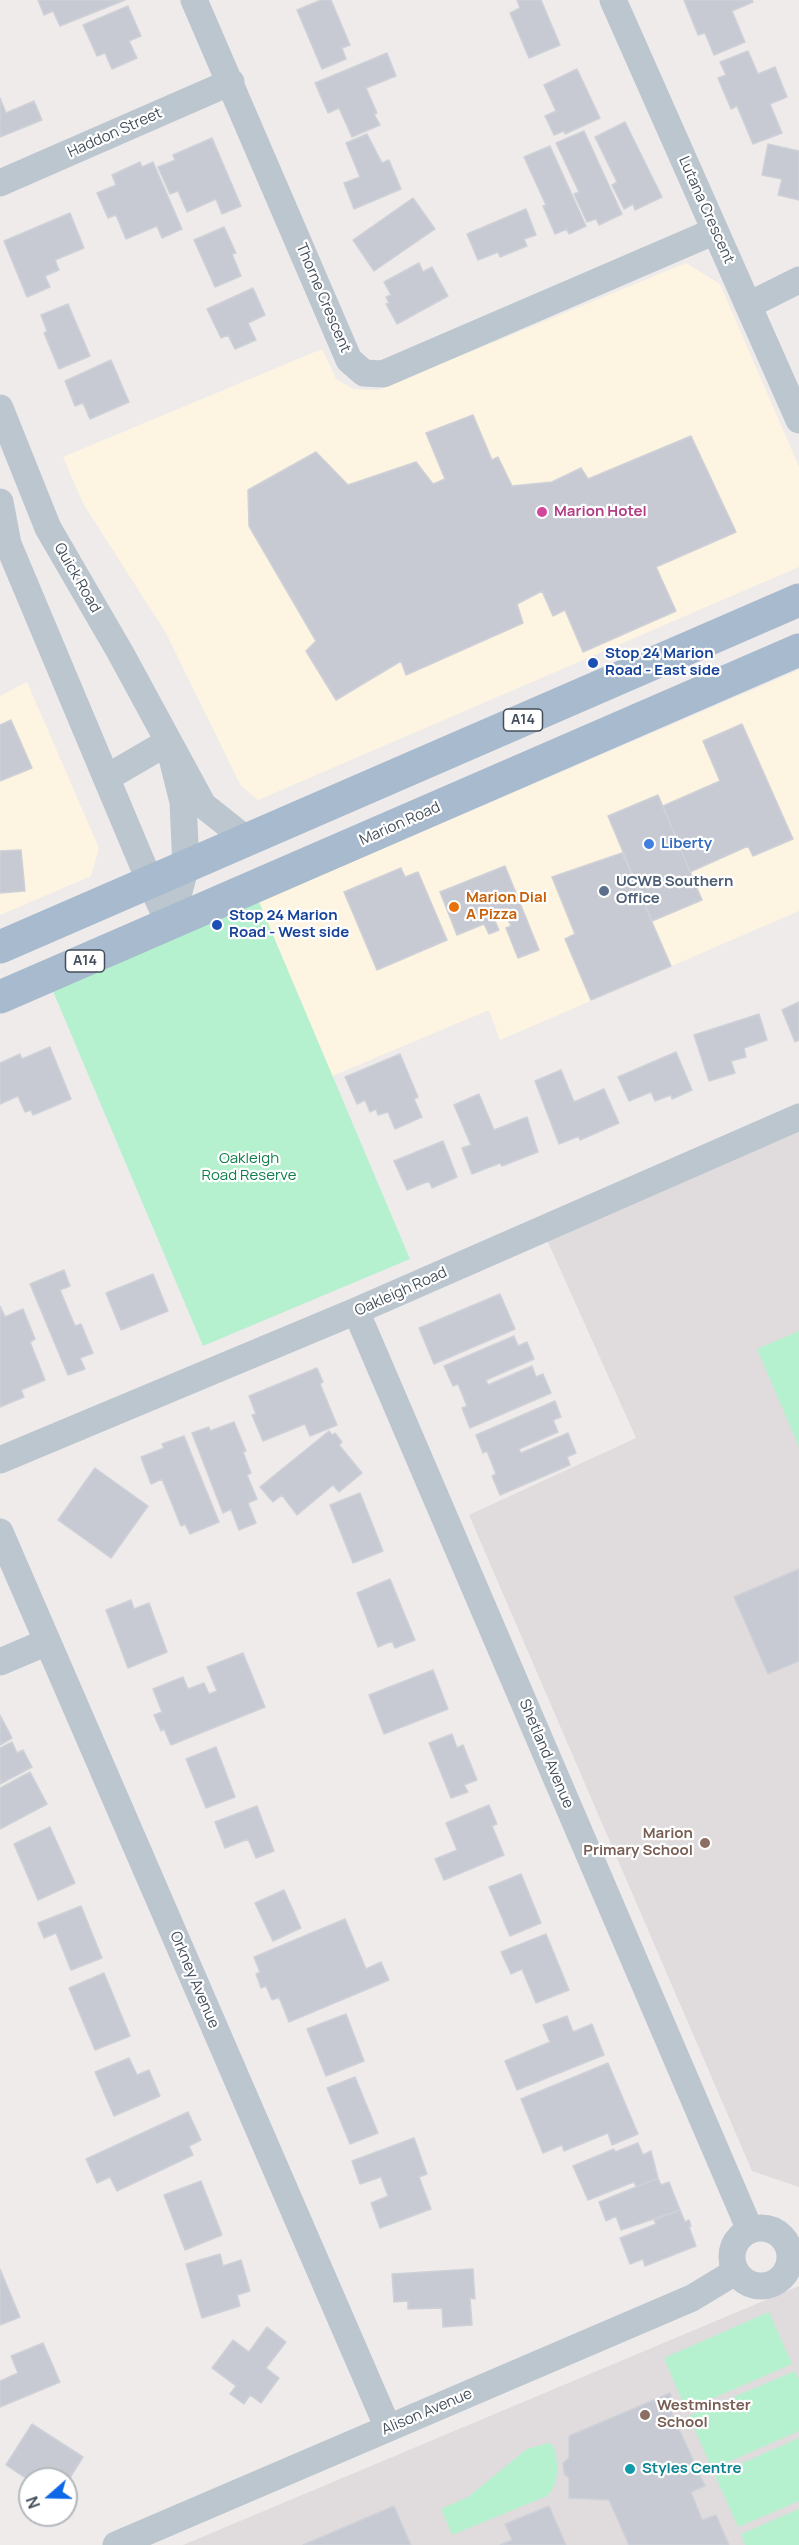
<!DOCTYPE html>
<style>
body{margin:0}
#map{position:relative;width:799px;height:2545px;overflow:hidden;background:#efebeb;font-family:Manrope,sans-serif}
canvas{display:block}
.north{position:absolute;left:18px;top:2467px;width:60px;height:60px;box-sizing:border-box;background:#fff;border:2px solid #b4b8bd;border-radius:50%;rotate:250deg;font-size:16px;font-weight:700;line-height:24px;text-align:center;color:#434e5a}
.north::after{content:'';display:block;margin:auto;width:21px;height:27px;background:#0d67e7;clip-path:polygon(50% 0,100% 100%,50% 72%,0 100%)}
</style>
<div id="map">
<canvas width="799" height="2545"></canvas>
<div class="north">N</div>
</div>
<script>
const ctx = document.querySelector('canvas').getContext('2d');
ctx.lineJoin = 'round';
function fillPath(path, color) { ctx.fillStyle = color; ctx.fill(path, 'evenodd'); }
function strokePath(path, color, width, dash) { ctx.strokeStyle = color; ctx.lineWidth = width; ctx.lineCap = dash ? 'butt' : 'round'; ctx.setLineDash(dash || []); ctx.stroke(path); }
function label(font, color, halo, rows, align = 'center') {
  ctx.font = font + ' Manrope,sans-serif'; ctx.lineWidth = 4.5; ctx.setLineDash([]); ctx.textBaseline = 'middle'; ctx.strokeStyle = halo; ctx.fillStyle = color; for (const [text, x, y, turn = 0] of rows) {
    ctx.save(); ctx.translate(x, y); ctx.rotate((+turn || 0) * Math.PI / 180); ctx.textAlign = isNaN(turn) ? turn : align; if (halo) ctx.strokeText(text, 0, 0); ctx.fillText(text, 0, 0); ctx.restore();
  }
}
fillPath(new Path2D(`
 M686 263 720 284 799 467V567L258 800 241 786 166 633 84 505 63 457 322 349 336 379 353 389 378 390Z
 M799 670V911L500 1040 489 1010 332 1076 259 902Z
 M27 682 99 848 91 876 0 915V696Z`), '#fdf5e1');
fillPath(new Path2D(`
 M799 1122V2187L752 2171 469 1515 636 1438 543 1231Z
 M799 2286V2545H183Z`), '#e0dcdd');
fillPath(new Path2D(`
 M259 902 410 1259 203 1346 52 989Z
 M799 1331V1447L757 1349Z
 M769 2312 792 2364 686 2410 664 2358Z
 M795 2371 799 2379V2431L712 2469 689 2416Z
 M799 2438V2501L738 2527 715 2475Z
 M548 2443 553 2446C559 2461 560 2485 547 2496L452 2535 441 2509 468 2497 527 2449Z
 M799 2509V2545H745L741 2534Z`), '#b5f1ce');
const building = new Path2D(`
 M38 0H125L60 26 53 11 44 15Z
 M321 0H331L350 45 342 48 346 59 322 69 297 10Z
 M517 0H541L560 45 529 58 510 13 520 8Z
 M684 0H752L753 2 732 11 745 42 714 55 705 33 698 35Z
 M128 6 141 36 129 41 137 58 112 69 105 53 97 56 83 25Z
 M748 51 758 74 775 67 787 97 770 104 782 133 753 144 737 106 731 109 718 78 726 75 720 62Z
 M387 53 396 76 366 88 377 113 374 114 380 125 352 137 339 108 328 113 315 83Z
 M577 69 600 118 565 134 564 131 554 135 545 116 556 111 544 85Z
 M0 98 6 113 34 101 42 120 0 137Z
 M625 122 662 197 635 210 633 204 624 209 612 185 617 182 595 137Z
 M584 131 622 214 599 225 596 219 587 222 574 194 579 192 556 143Z
 M367 134 382 163 389 160 401 189 354 209 344 183 360 177 346 143Z
 M212 138 241 206 222 214 216 199 187 212 178 191 170 194 158 167 175 160 173 155Z
 M768 144 799 151V200L778 195 782 179 762 175Z
 M550 146 586 226 569 234 567 229 555 234 543 206 546 205 524 157Z
 M140 162 142 167 153 162 182 229 162 238 157 226 126 239 116 215 108 218 97 193 116 185 112 175Z
 M413 198 435 229 374 271 353 240Z
 M526 209 536 235 524 239 527 246 500 257 498 252 478 260 467 234Z
 M70 213 84 248 55 260 59 270 45 276 50 287 27 297 4 241Z
 M224 227 236 253 232 254 241 276 215 287 194 240Z
 M419 263 423 272 432 267 448 296 397 324 386 304 389 303 386 297 391 295 384 282Z
 M253 288 265 315 248 323 256 340 235 349 228 335 221 338 207 309Z
 M68 304 90 356 59 369 44 333 47 331 41 315Z
 M111 360 129 402 90 419 83 403 75 406 65 381Z
 M473 415 492 460 498 457 512 486 552 482 581 468 588 479 691 436 736 532 656 567 676 611 583 652 565 610 553 616 542 591 517 604 523 623 406 675 401 661 336 700 306 651 316 641 249 526 248 490 316 452 348 485 416 462 433 484 445 479 426 433Z
 M11 720 32 768 0 781V725Z
 M742 724 793 839 753 856 748 846 690 872 663 806 720 781 703 741Z
 M658 795 702 900 652 921 608 816Z
 M21 850 25 891 0 893V851Z
 M622 853 671 966 591 1000 565 939 575 934 552 877Z
 M505 866 539 950 518 958 506 928 511 926 506 915 494 919 499 930 489 934 484 924 457 935 440 892Z
 M401 868 405 877 418 872 447 940 377 970 344 892Z
 M799 1002V1040L795 1042 782 1010Z
 M759 1014 767 1040 744 1048 746 1057 731 1061 735 1073 709 1081 694 1035Z
 M50 1047 71 1099 33 1115 31 1110 25 1112 18 1096 0 1104V1063L20 1054 22 1059Z
 M676 1052 692 1090 672 1099 671 1095 655 1101 651 1092 629 1101 618 1077Z
 M400 1054 418 1097 414 1099 422 1117 395 1129 388 1112 378 1115 376 1109 370 1112 365 1100 357 1104 345 1077Z
 M561 1070 574 1102 604 1089 619 1123 580 1140 579 1136 559 1144 535 1081Z
 M479 1094 494 1130 527 1117 538 1152 502 1166 500 1163 472 1174 462 1148 471 1145 454 1105Z
 M443 1141 457 1177 432 1188 429 1181 407 1190 394 1161Z
 M64 1270 70 1286 60 1290 75 1326 81 1324 93 1353 80 1358 85 1369 68 1375 30 1284Z
 M153 1274 168 1311 121 1330 106 1293Z
 M500 1294 515 1329 434 1364 419 1328Z
 M0 1306 5 1317 23 1309 35 1339 30 1342 45 1380 21 1390 24 1397 0 1407Z
 M514 1336 518 1346 527 1342 534 1359 486 1380 488 1385 532 1366 536 1377 543 1374 551 1393 470 1428 462 1408 467 1406 458 1384 453 1386 444 1366Z
 M317 1368 323 1382 320 1384 337 1425 310 1436 305 1424 263 1441 252 1415 256 1414 249 1396Z
 M555 1401 561 1417 553 1420 558 1432 519 1449 521 1453 568 1433 576 1453 567 1457 570 1465 500 1495 492 1476 496 1474 487 1451 483 1453 476 1435Z
 M234 1422 246 1451 243 1452 251 1473 247 1475 257 1499 248 1503 256 1523 239 1530 231 1509 223 1513 192 1433 209 1427 210 1431Z
 M329 1431 332 1435 335 1433 342 1442 339 1445 362 1473 339 1492 333 1485 297 1515 282 1495 273 1502 260 1487Z
 M184 1436 219 1522 190 1534 185 1524 181 1526 162 1479 151 1484 141 1457 164 1448 162 1444Z
 M95 1468 148 1506 111 1558 58 1520Z
 M360 1493 383 1551 353 1563 330 1505Z
 M799 1569V1661L768 1674 734 1597Z
 M390 1579 415 1640 395 1648 392 1641 378 1647 357 1593Z
 M131 1600 134 1609 149 1603 167 1652 128 1668 106 1610Z
 M243 1653 265 1707 171 1745 164 1729 161 1731 154 1715 162 1712 153 1689 183 1677 188 1689 204 1683 209 1694 217 1691 207 1667Z
 M433 1670 448 1709 384 1734 369 1695Z
 M0 1715 12 1738 0 1745Z
 M452 1734 457 1748 463 1745 477 1780 464 1785 468 1792 451 1798 429 1743Z
 M12 1742 17 1753 23 1750 32 1767 0 1784V1748Z
 M216 1747 235 1797 206 1808 186 1759Z
 M30 1772 47 1804 0 1829V1788Z
 M489 1805 497 1824 492 1826 504 1855 444 1880 435 1859 457 1850 446 1823Z
 M257 1806 274 1851 256 1858 248 1839 225 1848 215 1822Z
 M50 1827 75 1883 38 1900 14 1844Z
 M521 1874 541 1923 510 1936 489 1887Z
 M284 1890 301 1928 273 1941 255 1903Z
 M81 1906 102 1958 71 1970 56 1933 44 1938 38 1923Z
 M345 1919 366 1969 381 1962 389 1980 289 2022 279 1997 272 2000 266 1986 261 1988 256 1974 260 1972 254 1957Z
 M546 1934 569 1990 536 2003 522 1969 511 1974 501 1952Z
 M104 1973 130 2036 95 2050 69 1988Z
 M346 2014 364 2061 326 2076 307 2029Z
 M567 2016 573 2032 592 2024 604 2055 517 2090 505 2061 550 2042 543 2025Z
 M129 2058 137 2075 149 2070 160 2096 114 2116 95 2072Z
 M608 2063 638 2134 612 2145 608 2133 564 2151 562 2145 543 2153 521 2099Z
 M355 2077 378 2133 350 2144 327 2088Z
 M188 2112 201 2140 189 2146 193 2155 117 2191 110 2177 97 2183 86 2159Z
 M414 2138 427 2174 419 2177 431 2209 380 2228 371 2203 388 2196 381 2177 360 2184 352 2161Z
 M638 2143 643 2155 651 2151 658 2178 636 2187 634 2182 626 2185 588 2200 573 2166 614 2149 615 2152Z
 M658 2178 661 2185 669 2182 680 2210 621 2230 616 2216 606 2221 599 2202Z
 M201 2181 222 2235 185 2250 164 2195Z
 M680 2210 685 2222 689 2220 691 2226 689 2227 696 2246 645 2266 643 2259 630 2264 620 2238 656 2224 654 2220Z
 M220 2254 223 2266 241 2260 250 2291 237 2295 240 2306 202 2318 186 2264Z
 M0 2269 20 2317 0 2325Z
 M473 2269 475 2299 470 2298 472 2325 443 2327 442 2308 408 2309V2301L394 2302 392 2274Z
 M267 2327 286 2342 266 2368 279 2378 261 2403 250 2395 244 2404 230 2394 236 2386 212 2368 233 2340 249 2352Z
 M43 2343 60 2382 0 2407V2381L18 2373 11 2356Z
 M670 2393 673 2401 669 2407 705 2486 691 2492 702 2520 716 2515 729 2545H629L609 2500 569 2498V2478L564 2474 563 2463 569 2458V2436Z
 M32 2424 83 2457 66 2484V2479H55L48 2475 45 2479 30 2481 6 2465Z
 M394 2506 411 2545H303Z
 M549 2506 566 2545H500L512 2540 505 2524Z`);
fillPath(building, '#c7cad2');
strokePath(building, '#cfd1d8', 1.5);
strokePath(new Path2D(`
 M194 0 349 360 364 373 383 374 715 231
 M613 0 799 420
 M0 183 231 82
 M749 305 799 280
 M0 408 48 528 120 652 203 805 247 840
 M0 502 8 544 150 882 170 925
 M108 777 168 742 183 802 186 866 170 925
 M356 1311 750 2230
 M0 1460 356 1311 799 1117
 M0 1532 388 2428
 M0 1662 47 1642
 M732 2257a29 29 0 1 1 58 0a29 29 0 1 1-58 0Z
 M116 2545 692 2298 735 2272`), '#bbc6cf', 27);
strokePath(new Path2D(`
 M0 947 799 600
 M0 997 799 650`), '#a8bacd', 33);
for (const [x, y, r, color] of [
 [542,512,6,"#d1479c"],
 [593,663,6,"#1a4fb4"],
 [649,844,6,"#3f7fe0"],
 [604,891,6,"#5c6f8a"],
 [454,907,6,"#e8710a"],
 [217,925,6,"#1a4fb4"],
 [705,1843,6,"#8d6e63"],
 [645,2415,6,"#8d6e63"],
 [630,2469,6,"#0f9aa8"]
]) { const dot = new Path2D(); dot.arc(x, y, r, 0, 2 * Math.PI); ctx.fillStyle = color; ctx.fill(dot); strokePath(dot, '#fff', 2); }
for (const [x, y, w] of [
 [523,720,39],
 [85,961,39]
]) { const box = new Path2D(); box.roundRect(x - w / 2, y - 11, w, 22, 4.5); ctx.fillStyle = '#fff'; ctx.fill(box); strokePath(box, '#434e5a', 1.5); }
label('bold 14px', '#434e5a', null, [
 ["A14",523,720],
 ["A14",85,961]
]);
label('15px', '#434e5a', '#fff', [
 ["Haddon Street",115,133,-24],
 ["Lutana Crescent",706,210,66],
 ["Thorne Crescent",323,298,67],
 ["Quick Road",77,578,60],
 ["Marion Road",400,824,-24],
 ["Oakleigh Road",401,1292,-24],
 ["Shetland Avenue",546,1754,67],
 ["Orkney Avenue",194,1980,67],
 ["Alison Avenue",427,2412,-23]
]);
label('bold 15px', '#b23c85', '#fff', [
 ["Marion Hotel",554,512]
], 'left');
label('bold 15px', '#164399', '#fff', [
 ["Stop 24 Marion",605,654],
 ["Road - East side",605,671],
 ["Stop 24 Marion",229,916],
 ["Road - West side",229,933]
], 'left');
label('bold 15px', '#366cbe', '#fff', [
 ["Liberty",661,844]
], 'left');
label('bold 15px', '#4e5e75', '#fff', [
 ["UCWB Southern",616,882],
 ["Office",616,899]
], 'left');
label('bold 15px', '#c56008', '#fff', [
 ["Marion Dial",466,898],
 ["A Pizza",466,915]
], 'left');
label('15px', '#107e4a', '#fff', [
 ["Oakleigh",249,1159],
 ["Road Reserve",249,1176]
]);
label('bold 15px', '#785e54', '#fff', [
 ["Marion",693,1834],
 ["Primary School",693,1851],
 ["Westminster",657,2406,"left"],
 ["School",657,2423,"left"]
], 'right');
label('bold 15px', '#0d838f', '#fff', [
 ["Styles Centre",642,2469]
], 'left');
</script>
